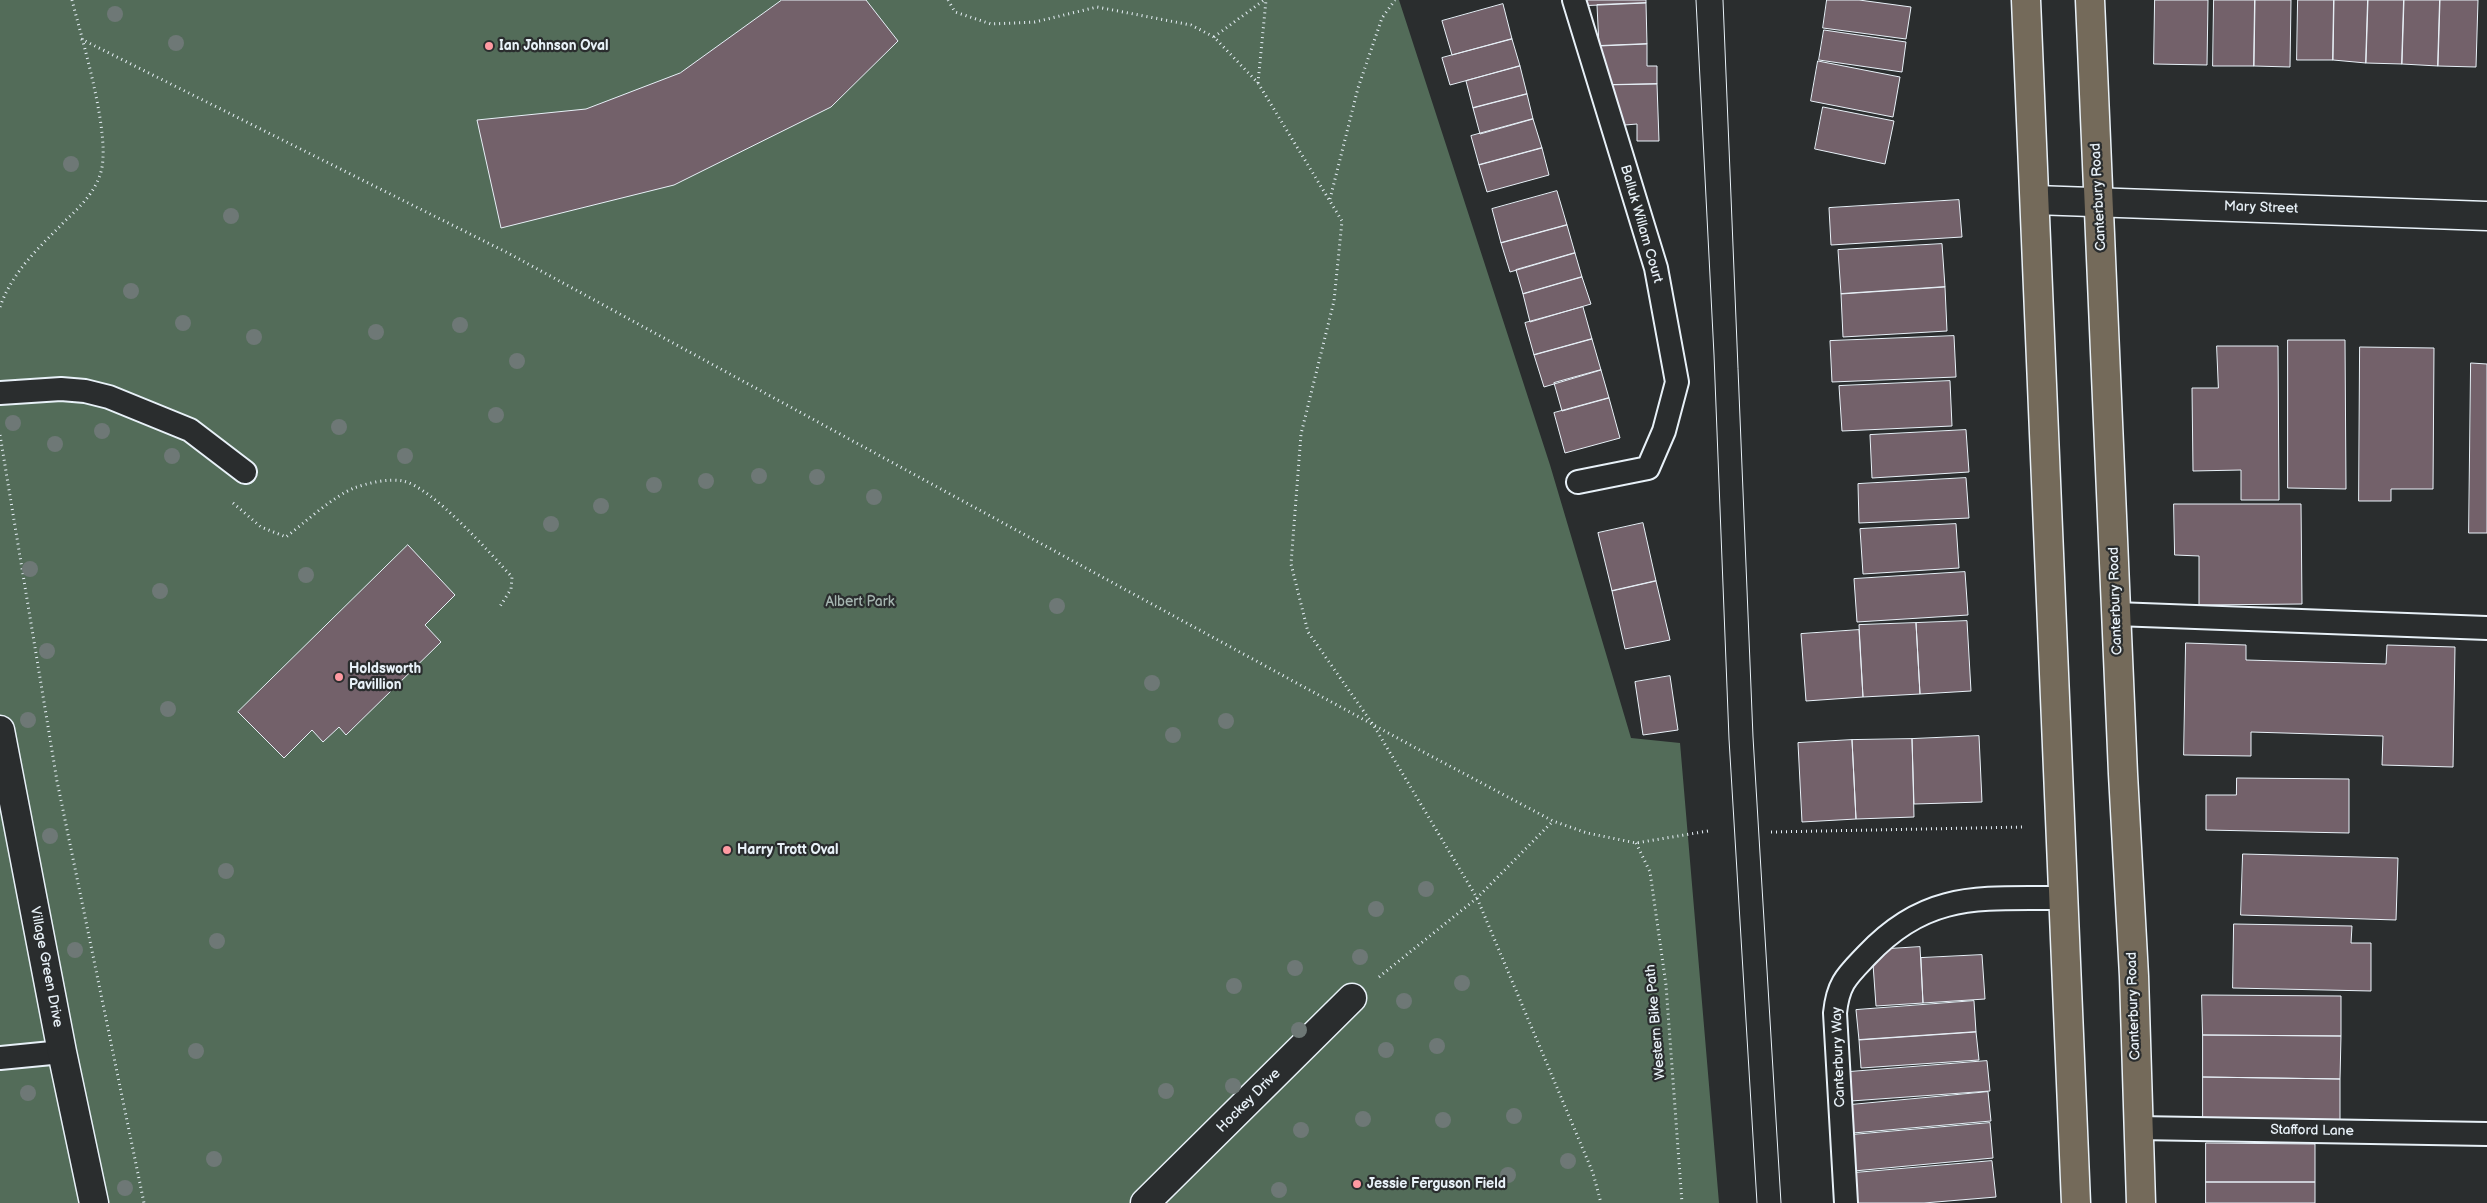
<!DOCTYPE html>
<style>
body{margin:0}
canvas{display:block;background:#2a2d2e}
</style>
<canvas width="2487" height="1203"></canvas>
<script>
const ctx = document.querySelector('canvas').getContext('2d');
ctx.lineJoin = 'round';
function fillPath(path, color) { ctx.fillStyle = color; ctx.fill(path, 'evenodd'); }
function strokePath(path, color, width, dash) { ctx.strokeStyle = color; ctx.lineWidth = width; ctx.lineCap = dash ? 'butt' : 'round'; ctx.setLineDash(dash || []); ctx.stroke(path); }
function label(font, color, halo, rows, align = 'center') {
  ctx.font = font + ' "Balsamiq Sans",sans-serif'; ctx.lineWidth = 4.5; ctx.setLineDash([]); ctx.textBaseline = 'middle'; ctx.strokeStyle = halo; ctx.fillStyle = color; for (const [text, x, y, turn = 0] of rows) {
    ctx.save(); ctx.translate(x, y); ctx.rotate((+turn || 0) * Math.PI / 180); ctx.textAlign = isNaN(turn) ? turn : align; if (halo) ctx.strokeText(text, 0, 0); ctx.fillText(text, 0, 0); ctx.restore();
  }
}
fillPath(new Path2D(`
 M0 0H1399L1550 465 1631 738 1680 743 1719 1203H0Z`), '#536c59');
const building = new Path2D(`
 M782 0H866L898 41 831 107 674 185 501 228 477 120 586 109 680 73Z
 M1575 0H1646V3L1576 6Z
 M1827 0H1859L1911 7 1906 39 1823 28Z
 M2155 0H2208L2207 65 2154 64Z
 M2214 0H2255L2254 66H2213Z
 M2255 0H2291L2290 67 2254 66Z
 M2298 0H2334L2333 60H2297Z
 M2334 0H2368L2366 63 2333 60Z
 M2368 0H2404L2402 64 2366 63Z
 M2404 0H2440L2438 66 2402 64Z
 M2440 0H2478L2476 67 2438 66Z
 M1646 3 1647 44 1599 46 1597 5Z
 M1503 4 1512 39 1452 55 1442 21Z
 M1824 30 1906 42 1902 72 1819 60Z
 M1512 39 1520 66 1450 85 1442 58Z
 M1647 44V66H1657V84L1600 85 1599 46Z
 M1818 61 1900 77 1893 117 1811 101Z
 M1520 66 1527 94 1473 108 1466 81Z
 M1657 84 1659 141H1637V124L1613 126 1611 85Z
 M1527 94 1533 119 1480 134 1473 108Z
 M1823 107 1894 121 1885 164 1815 149Z
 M1533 119 1542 148 1479 165 1471 136Z
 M1542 148 1549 175 1487 192 1479 165Z
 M1557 191 1567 225 1501 243 1492 209Z
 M1959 200 1962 237 1831 245 1829 208Z
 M1567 225 1575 253 1510 272 1501 243Z
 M1942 244 1945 287 1841 294 1838 250Z
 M1575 253 1582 277 1523 294 1516 270Z
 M1582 277 1591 304 1530 322 1523 294Z
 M1945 287 1947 331 1843 337 1841 294Z
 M1583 307 1592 339 1534 355 1525 323Z
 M1954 336 1956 377 1832 382 1830 341Z
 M1592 339 1601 370 1544 387 1534 355Z
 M2288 340H2345L2346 489 2288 488Z
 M2217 346H2278L2279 500H2241V470L2193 471 2192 388H2218Z
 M2360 347 2434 348 2433 489H2391V501H2359Z
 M2471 363 2487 364V533H2469Z
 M1601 370 1609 398 1562 411 1554 383Z
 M1950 381 1952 426 1842 431 1839 386Z
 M1609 398 1620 438 1565 453 1554 413Z
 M1966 430 1969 472 1872 478 1870 435Z
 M1966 478 1969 518 1859 523 1858 484Z
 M2174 504H2301L2302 604 2199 605V556L2175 555Z
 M1643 523 1656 581 1612 591 1598 533Z
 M1956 524 1959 568 1863 574 1860 529Z
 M408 545 455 595 425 625 441 642 346 735 339 727 323 742 312 730 284 758 238 712Z
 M1965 572 1968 615 1857 622 1854 579Z
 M1656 581 1670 640 1625 649 1612 591Z
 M1967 621 1971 691 1920 694 1916 623Z
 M1916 623 1920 694 1863 697 1859 625Z
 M1859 630 1863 697 1806 701 1801 634Z
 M2186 643 2246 645V660L2386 664 2387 645 2455 647 2453 767 2382 765 2383 736 2251 732V756L2184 755Z
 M1670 676 1678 730 1643 735 1635 682Z
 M1979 736 1982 802 1914 804 1912 739Z
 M1912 739 1914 817 1856 819 1852 740Z
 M1852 740 1856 819 1802 822 1798 743Z
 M2237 778 2349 779V833L2206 830V795H2236Z
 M2243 854 2398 858 2396 920 2241 915Z
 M2234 924 2352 926 2351 943H2371V991L2233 988Z
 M1920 947 1923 1003 1876 1006 1872 950Z
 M1982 955 1985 999 1923 1003 1921 958Z
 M2202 995 2341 996V1036L2203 1035Z
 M1974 1001 1976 1032 1859 1040 1856 1010Z
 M1976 1032 1979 1060 1861 1068 1859 1040Z
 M2203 1035 2341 1036 2340 1079 2203 1077Z
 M1987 1061 1990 1091 1851 1101 1849 1072Z
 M2203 1077 2340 1079V1120L2203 1119Z
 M1988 1092 1991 1121 1853 1133 1850 1105Z
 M1990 1123 1993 1158 1854 1171 1851 1135Z
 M2206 1143 2315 1144V1182H2206Z
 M1992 1161 1996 1197 1924 1203H1857L1854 1173Z
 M2206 1182H2315V1203H2206Z`);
fillPath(building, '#73616a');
strokePath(building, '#e8f1f8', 1);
const service = new Path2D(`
 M1574 0 1656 268 1677 382 1664 431 1648 468 1578 482
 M0 393 61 389 85 391 109 397 190 430 245 472
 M2116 614 2487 628
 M0 1058 62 1052
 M2138 1128 2487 1134
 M1846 1203 1835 1013C1838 983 1847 976 1867 955 1928 890 1982 899 2063 898`);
const minor = new Path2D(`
 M2035 200 2487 216
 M0 730 62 1052 94 1203
 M1145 1203 1352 998`);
const primary = new Path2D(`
 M2026 0 2076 1203
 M2090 0 2123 774 2134 976 2141 1203`);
strokePath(service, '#e8f1f8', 26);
strokePath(minor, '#e8f1f8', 31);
strokePath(primary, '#e8f1f8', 31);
strokePath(new Path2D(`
 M948 0 955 12 991 24 1035 22 1097 7 1191 25 1214 37 1258 83 1342 221 1334 301 1301 434 1291 564 1308 632 1374 726 1477 898 1593 1173 1601 1203
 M1214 37 1264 0
 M81 39 508 253 1414 747 1553 821 1587 833 1636 843 1708 831
 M1258 83 1266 0
 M1330 199 1358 88 1382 18 1395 0
 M0 307C13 270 40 247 66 220 80 207 94 193 100 175 113 140 82 40 72 0
 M0 435 57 781 144 1203
 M233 503 261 527 286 537C304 523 334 496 354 488 368 483 389 478 403 481 432 487 491 554 512 577L511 589 499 608
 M1771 832 2025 827
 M1636 843 1650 872 1666 985 1682 1203
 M1379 977 1477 898 1553 821`), '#e8f1f8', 3, [1, 4]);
strokePath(service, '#2a2d2e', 22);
strokePath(minor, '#2a2d2e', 28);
strokePath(primary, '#746a5a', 28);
strokePath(new Path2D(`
 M1696 0 1714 355 1729 739 1757 1203
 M1723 0 1753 737 1781 1203`), '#e8f1f8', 1);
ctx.fillStyle = '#6e7876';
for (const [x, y] of [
 [115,14],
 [176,43],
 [71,164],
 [231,216],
 [131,291],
 [183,323],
 [460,325],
 [376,332],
 [254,337],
 [517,361],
 [496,415],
 [13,423],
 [339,427],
 [102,431],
 [55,444],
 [172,456],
 [405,456],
 [759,476],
 [817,477],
 [706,481],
 [654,485],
 [874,497],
 [601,506],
 [551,524],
 [30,569],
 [306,575],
 [160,591],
 [1057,606],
 [47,651],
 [1152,683],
 [168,709],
 [28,720],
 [1226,721],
 [1173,735],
 [50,836],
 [226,871],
 [1426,889],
 [1376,909],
 [217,941],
 [75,950],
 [1360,957],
 [1295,968],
 [1462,983],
 [1234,986],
 [1404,1001],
 [1299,1030],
 [1437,1046],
 [1386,1050],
 [196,1051],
 [1233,1086],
 [1166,1091],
 [28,1093],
 [1514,1116],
 [1363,1119],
 [1443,1120],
 [1301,1130],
 [214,1159],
 [1568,1161],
 [1508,1175],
 [125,1188],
 [1279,1190]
]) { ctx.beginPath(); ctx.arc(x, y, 8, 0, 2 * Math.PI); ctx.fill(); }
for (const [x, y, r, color] of [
 [489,46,5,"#ff9aa2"],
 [339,677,5,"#ff9aa2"],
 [727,850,5,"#ff9aa2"],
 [1357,1184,5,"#ff9aa2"]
]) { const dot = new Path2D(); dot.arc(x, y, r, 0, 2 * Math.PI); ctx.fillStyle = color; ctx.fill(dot); strokePath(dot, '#2a2d2e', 2); }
label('bold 14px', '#e8f1f8', '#2a2d2e', [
 ["Ian Johnson Oval",499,46],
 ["Holdsworth",349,669],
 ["Pavillion",349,685],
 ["Harry Trott Oval",737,850],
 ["Jessie Ferguson Field",1367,1184]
], 'left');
label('14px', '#e8f1f8', '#2a2d2e', [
 ["Canterbury Road",2099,197,-93],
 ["Mary Street",2261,208,2],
 ["Balluk Willam Court",1641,224,74],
 ["Canterbury Road",2116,601,-92],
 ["Village Green Drive",46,967,79],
 ["Canterbury Road",2134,1006,-92],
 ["Western Bike Path",1656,1022,-95],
 ["Canterbury Way",1839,1057,-92],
 ["Hockey Drive",1249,1101,-45],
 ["Stafford Lane",2312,1131,1]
]);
label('14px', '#a5b5b0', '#2a2d2e', [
 ["Albert Park",860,602]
]);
</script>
